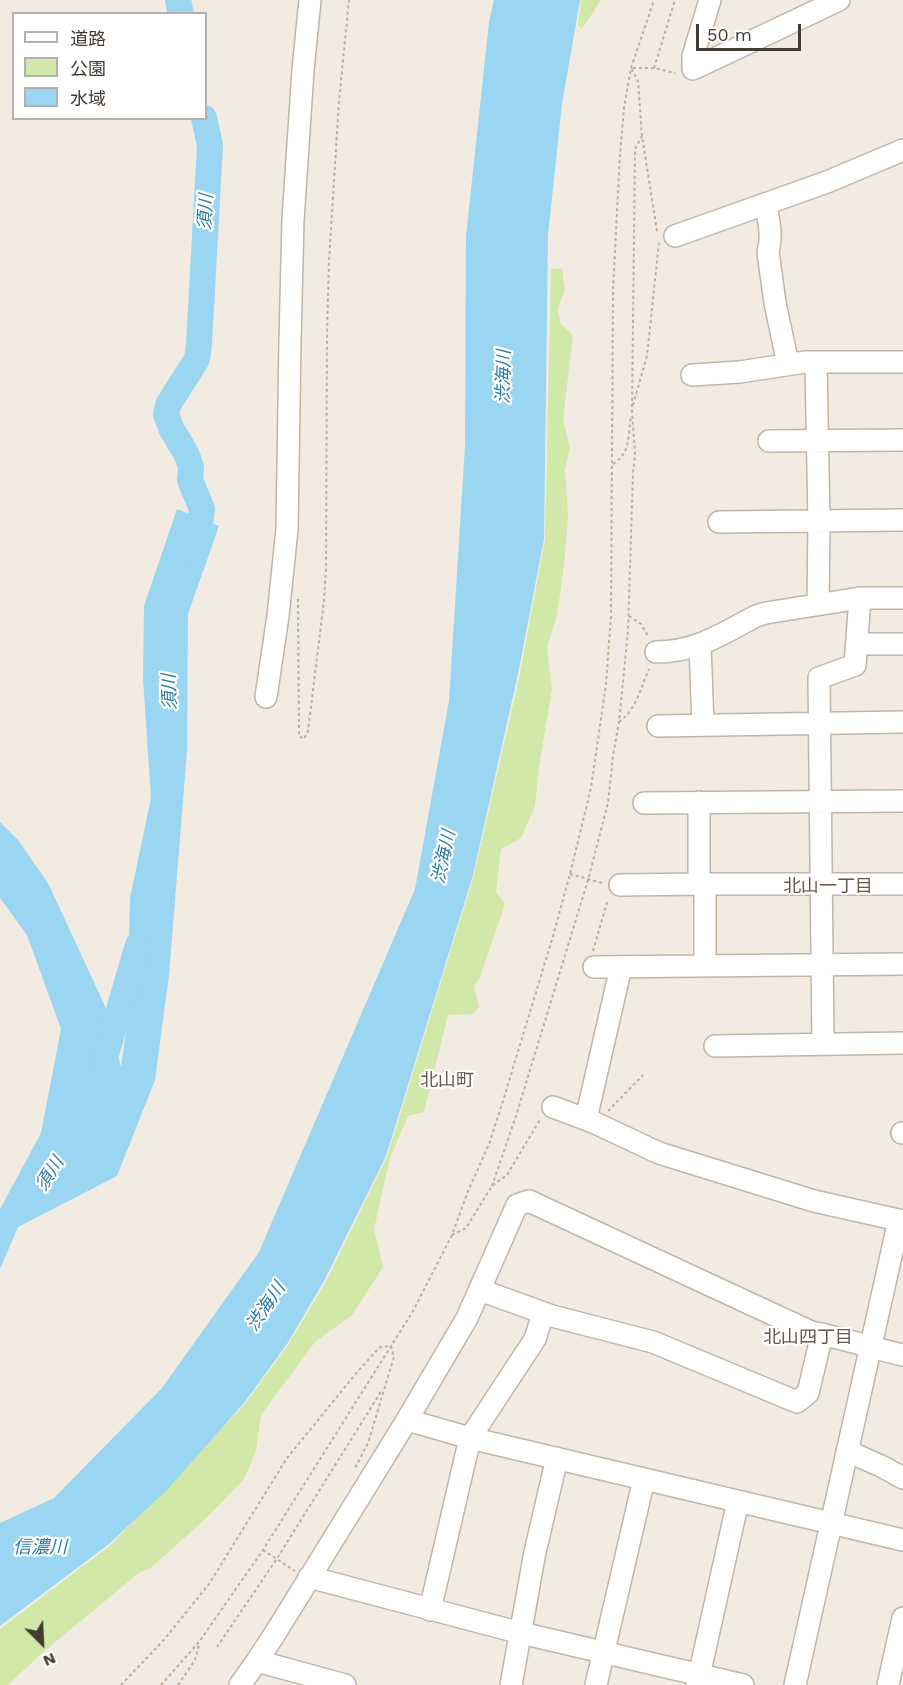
<!DOCTYPE html>
<meta charset="utf-8">
<style>
body{margin:0}
#map{position:relative;width:903px;height:1685px;overflow:hidden;background:#f2ebe2;font-family:"Work Sans","Noto Sans JP",sans-serif}
canvas{display:block}
.legend{position:absolute;left:12px;top:12px;width:195px;height:108px;box-sizing:border-box;background:#fff;border:2px solid #b4b1ad;margin:0;padding:8px 10px;list-style:none;font-size:18px;color:#433b32}
.legend li{display:flex;align-items:center;gap:12px;height:30px}
.legend b{width:30px;border:2px solid #b4b1ad}
.north{position:absolute;left:12px;top:1613px;width:60px;height:60px;-webkit-text-stroke:4px #fff;paint-order:stroke;rotate:156deg;font-size:16px;font-weight:700;line-height:24px;text-align:center;color:#433b32}
.north::after{content:'';display:block;margin:auto;width:21px;height:27px;background:#433b32;clip-path:polygon(50% 0,100% 100%,50% 72%,0 100%)}
.scale{position:absolute;left:696px;top:24px;width:105px;height:27px;box-sizing:border-box;border:3px solid #433b32;border-top:0;padding-left:8px;font-size:18px;line-height:21px;white-space:nowrap;color:#433b32;-webkit-text-stroke:4px #fff;paint-order:stroke}
</style>
<div id="map">
<canvas width="903" height="1685"></canvas>
<ul class="legend">
<li><b style="height:8px;background:#fff"></b>道路</li>
<li><b style="height:16px;background:#d1e8a8"></b>公園</li>
<li><b style="height:16px;background:#9ad6f2"></b>水域</li>
</ul>
<div class="north">N</div>
<div class="scale">50 m</div>
</div>
<script>
const ctx = document.querySelector('canvas').getContext('2d');
ctx.lineJoin = 'round';
function fillPath(path, color) { ctx.fillStyle = color; ctx.fill(path, 'evenodd'); }
function strokePath(path, color, width, dash) { ctx.strokeStyle = color; ctx.lineWidth = width; ctx.lineCap = dash ? 'butt' : 'round'; ctx.setLineDash(dash || []); ctx.stroke(path); }
function label(font, color, halo, rows, align = 'center') {
  ctx.font = font + ' "Work Sans","Noto Sans JP",sans-serif'; ctx.lineWidth = 4.5; ctx.setLineDash([]); ctx.textBaseline = 'middle'; ctx.strokeStyle = halo; ctx.fillStyle = color; for (const [text, x, y, turn = 0] of rows) {
    ctx.save(); ctx.translate(x, y); ctx.rotate((+turn || 0) * Math.PI / 180); ctx.textAlign = isNaN(turn) ? turn : align; if (halo) ctx.strokeText(text, 0, 0); ctx.fillText(text, 0, 0); ctx.restore();
  }
}
fillPath(new Path2D(`
 M581 0H601L582 29 578 25Z
 M562 268 565 290 557 309 561 324 573 335 563 419 570 448 565 470 568 516 564 565 557 616 547 647 552 689 539 766 535 806 521 838 501 849 496 892 505 904 479 980 474 986 479 1007 473 1014 448 1015 424 1112 408 1116 390 1158 374 1229 383 1267 352 1315 315 1342 261 1415 256 1451 244 1479 206 1518 151 1568 140 1572 42 1653 8 1685H0V1629L112 1544 245 1404 288 1345 326 1282 387 1157 474 875 520 674 545 539 551 269Z`), '#d1e8a8');
fillPath(new Path2D(`
 M494 0H580L562 104 548 235 544 539 518 674 473 875 386 1156 324 1281 287 1344 244 1403 168 1489 109 1544 0 1626V1523L54 1498 162 1388 259 1252 415 889 449 701 465 446 466 236 489 22Z
 M177 509 219 526 188 614 187 751 169 975 155 1080 117 1176 18 1227 0 1269V1209L41 1133 61 1029 27 935 0 898V822L18 840 48 883 105 1006 121 1067 127 1025 130 898 151 798 143 678 144 606Z`), '#9ad6f2');
strokePath(new Path2D(`
 M178 0 181 14
 M187 550 200 524 202 509 190 480 191 467 187 455 171 428 166 414 168 405 197 359 199 344 210 145 204 118
 M102 1068 138 945`), '#9ad6f2', 26);
const minor = new Path2D(`
 M710 0 693 56V69L839 0
 M766 204C768 219 773 236 768 252L775 303 788 364
 M675 236 827 182 903 150
 M816 363 819 522 818 604
 M692 375 740 372 805 362H903
 M769 441 903 440
 M719 522 903 520
 M857 644H903
 M700 645 703 725
 M656 652C696 652 722 634 756 616L766 613 860 598H903
 M266 697 278 616 287 529 290 341 293 220 303 70 310 0
 M658 726 903 722
 M699 802V884
 M644 803 903 801
 M705 884V966
 M620 885 705 884H903
 M594 967 903 964
 M823 1044 819 678 855 665 860 598
 M715 1046 903 1043
 M553 1107 593 1122 659 1153 814 1201 903 1221
 M586 1119 621 967
 M902 1133H903
 M480 1290 552 1316 653 1342 797 1402 808 1393 822 1334
 M407 1420 470 1438 903 1540
 M847 1451 881 1466 903 1478
 M309 1577 521 1633 743 1685
 M430 1610 470 1438 535 1339 543 1314
 M257 1661 345 1685
 M240 1685 257 1661 276 1632 407 1420 467 1318 517 1205 529 1201 811 1332C843 1338 872 1348 903 1355
 M511 1685 535 1552 557 1458
 M596 1685 644 1479
 M697 1685 738 1501
 M795 1685 899 1220
 M888 1685 903 1618`);
strokePath(minor, '#c0b5a7', 24);
strokePath(new Path2D(`
 M654 68 675 0
 M657 231 642 136 638 81 631 68H654L675 73
 M633 405 647 356 659 242
 M613 464C631 453 628 435 631 416
 M298 599 299 736 304 739 308 731 324 601 326 570 327 334 329 261 339 101 349 0
 M629 616 641 624 648 636
 M619 722C636 710 641 687 649 669
 M570 874 602 883
 M593 951 608 899
 M608 1111 643 1075
 M492 1186 516 1116 588 880 608 803 613 756 619 722 628 631 633 473 635 455 632 410 635 149 642 136
 M452 1235 466 1228 492 1186 507 1175 541 1118
 M263 1550 295 1571
 M217 1647 276 1560 382 1390
 M121 1685 163 1641 209 1584 287 1458 358 1371 380 1347 391 1346 394 1357 368 1443 355 1468
 M161 1685 199 1642 263 1550 413 1311 452 1235 468 1191 489 1144 503 1101 553 936 570 874 591 788 606 684 611 616 613 290 620 154 624 108 631 68 654 0
 M178 1685 195 1660 199 1645`), '#bfac95', 2, [3, 3]);
strokePath(minor, '#fff', 21);
label('italic 18px', '#2779a2', '#fff', [
 ["須川",206,212,-87],
 ["渋海川",504,377,-89],
 ["須川",170,692,-92],
 ["渋海川",444,857,-78],
 ["須川",50,1174,-58],
 ["渋海川",266,1307,-56],
 ["信濃川",40,1548]
]);
label('18px', '#665849', '#fff', [
 ["北山一丁目",828,887],
 ["北山町",447,1081],
 ["北山四丁目",808,1338]
]);
</script>
